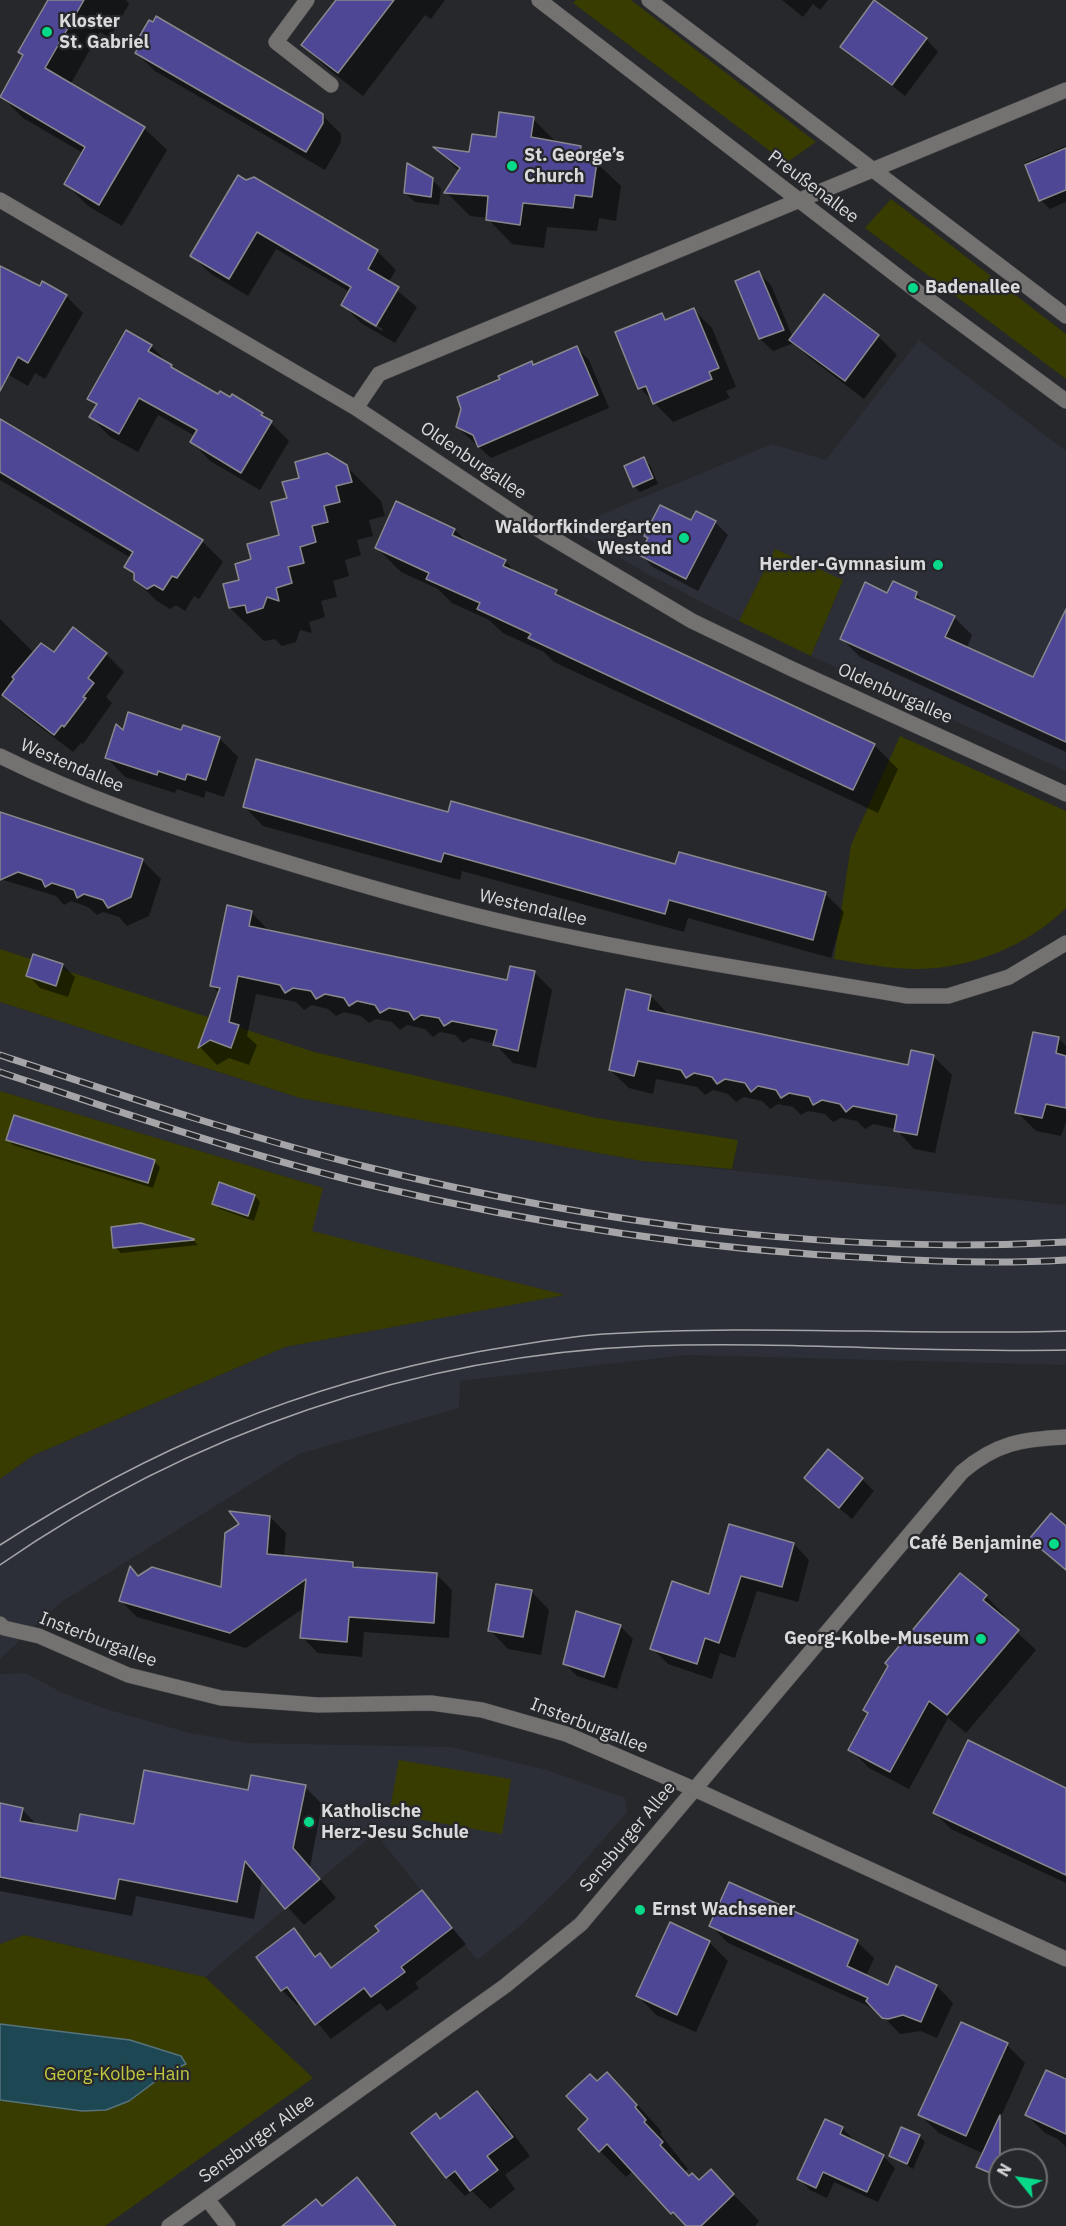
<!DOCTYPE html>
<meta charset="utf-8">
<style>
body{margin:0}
#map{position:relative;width:1066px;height:2226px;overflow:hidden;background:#27282b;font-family:"IBM Plex Sans",sans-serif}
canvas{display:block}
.north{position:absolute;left:988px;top:2148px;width:60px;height:60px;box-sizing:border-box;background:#27282b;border:2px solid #6f6f72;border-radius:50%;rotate:300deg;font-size:16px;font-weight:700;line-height:24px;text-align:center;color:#dadadd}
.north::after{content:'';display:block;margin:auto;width:21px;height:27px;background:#07d98b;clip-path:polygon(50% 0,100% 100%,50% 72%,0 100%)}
</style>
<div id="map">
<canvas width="1066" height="2226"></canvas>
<div class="north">N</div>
</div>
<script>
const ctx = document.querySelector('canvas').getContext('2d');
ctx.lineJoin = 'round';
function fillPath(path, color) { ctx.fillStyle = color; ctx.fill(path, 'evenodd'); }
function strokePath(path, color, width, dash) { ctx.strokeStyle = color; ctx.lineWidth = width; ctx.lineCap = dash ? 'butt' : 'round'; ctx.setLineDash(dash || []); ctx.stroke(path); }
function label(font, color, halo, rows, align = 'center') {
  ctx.font = font + ' "IBM Plex Sans",sans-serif'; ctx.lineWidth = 4.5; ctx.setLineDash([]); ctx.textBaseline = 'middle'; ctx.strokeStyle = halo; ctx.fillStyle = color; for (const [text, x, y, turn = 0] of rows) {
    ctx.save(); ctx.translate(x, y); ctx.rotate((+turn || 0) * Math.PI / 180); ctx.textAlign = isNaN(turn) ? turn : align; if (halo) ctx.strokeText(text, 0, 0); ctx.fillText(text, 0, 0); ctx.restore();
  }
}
fillPath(new Path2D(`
 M919 340 1066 451V771L811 656 843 581 775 549 739 621 649 575 569 528 772 444 826 460Z
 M0 1002 300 1098 642 1161 1066 1205V1365L687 1355 460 1381 459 1408 299 1454 60 1603 0 1659V1479L34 1455 285 1347 563 1295 311 1231 323 1188 0 1091Z
 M25 1673 63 1693 106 1709 190 1733 248 1743 451 1747 547 1770 625 1798 627 1812 572 1875 520 1926 477 1960 375 1833 205 1977 24 1935 0 1944V1674Z`), '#2c2f38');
fillPath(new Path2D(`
 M576 0H631L816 142 786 163 573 3Z
 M891 199 1066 334V379L865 228Z
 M775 549 843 580 811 656 739 621Z
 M900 736 1066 811V908C1028 946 970 969 916 969 889 969 861 963 834 959L851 845Z
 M0 949 314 1052 597 1118 738 1140 732 1169 642 1161 300 1098 0 1002Z
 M0 1091 323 1188 312 1231 565 1295 285 1347 34 1455 0 1479Z
 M399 1760 511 1779 502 1834 389 1814Z
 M24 1935 205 1977 313 2078 105 2226H0V1944Z`), '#383c00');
const water = new Path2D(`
 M0 2024 130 2040 181 2056 186 2064 168 2072 129 2101 106 2110 82 2111 0 2100Z`);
fillPath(water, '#1e4754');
strokePath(water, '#56737d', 1.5);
fillPath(new Path2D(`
 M50 0H126L129 4 110 38 100 32 70 85 144 128 167 150 122 226 88 206 66 184 83 153 23 118 1 96 24 56 19 52Z
 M338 0H445L431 19 425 15 363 96 328 69 303 45Z
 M782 0H828L820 10 813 4 803 17Z
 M926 39 938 52 905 96 842 46Z
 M136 53 322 115 341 134V142L325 170 155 71Z
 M533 119 558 144 580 147 621 186 616 221 599 218 597 231 547 227 544 248 512 244 487 218 470 216 446 192 460 172 437 149 470 153Z
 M1066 146V202L1050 209 1041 200 1025 163Z
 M253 178 377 251 396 270 388 283 417 307 395 343 361 323 343 305 350 292 276 249 248 296 211 274 192 256ZM362 316 383 329 382 331 362 320Z
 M432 179 441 189 439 205 415 202 405 193Z
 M0 267 40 288 66 296 83 313 45 379 35 373 28 386 0 370Z
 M759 273 771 285 793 338 824 296 878 336 897 355 864 399 810 358 794 343 773 351 760 339 737 282Z
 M694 310 712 328 736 387 726 391 730 398 673 422 640 388 662 315 667 320Z
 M151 346 177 372 219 396 262 414 289 441 260 490 210 461 192 442 195 436 158 415 138 452 109 436 91 417 97 406 89 398Z
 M577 348 589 360 609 408 491 458 457 427 502 380 531 363 534 366Z
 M0 420 202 541 223 562 199 599 194 596 185 611 176 605 170 609 157 601 135 580V576L126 567 131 558 0 480Z
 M644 459 650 465 658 484 640 492 634 486Z
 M346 466 381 501 385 516 369 520 373 536 357 540 361 555 345 560 349 576 333 581 337 597 321 601 325 617 309 622 312 633 300 630 296 642 282 646 275 639 264 641 230 608 241 581 252 560 281 536 288 499Z
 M396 503 455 530 470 545 505 561 517 574 556 592 565 601 874 745 898 769 878 813 554 662 544 652 503 633 489 620 452 603 438 589 401 572 376 547Z
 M692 522H715L728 535 698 591 653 567 641 555Z
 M916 594 928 605 954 617 972 635 967 648 1034 679 1066 645V752L860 657 842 639 888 595Z
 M0 619 34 653 106 654 124 672 106 697 112 703 83 744 81 743 73 752 22 713 3 694 0 698Z
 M123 732H182L219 738 238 757 224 797 206 791 204 798 177 789 175 793 125 777 107 758Z
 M245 807 677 866 825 894 844 912 831 958 688 918 684 932 462 871 460 880 263 826Z
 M0 813 143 861 161 879 149 916 127 926 119 917 103 912 97 915 88 907 71 901 64 905 56 896 0 879Z
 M251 912 269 931 508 981 534 972 552 990 536 1068 513 1063 495 1044 471 1038 463 1043 455 1035 440 1032 433 1037 425 1029 407 1025 400 1030 392 1022 376 1019 369 1023 361 1016 344 1012 336 1016 328 1009 312 1005 304 1010 296 1002 256 994 247 1036 257 1045 249 1065 229 1058 217 1065 200 1047 220 994 212 986Z
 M63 965 75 977 68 997 40 988 28 975Z
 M651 996 669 1015 909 1067 933 1056 952 1075 935 1153 914 1149 896 1129 873 1124 865 1129 857 1121 841 1118 833 1122 825 1114 808 1111 801 1115 793 1107 778 1104 770 1109 762 1101 744 1097 736 1102 728 1094 713 1090 705 1095 697 1087 656 1079 653 1094 629 1088 610 1070Z
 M1059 1039 1066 1046V1122L1061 1136 1036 1131 1017 1112Z
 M7 1139 154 1162 160 1167 153 1188 13 1145Z
 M255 1196 260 1202 254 1221 220 1209 214 1203Z
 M141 1225 193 1240 198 1245 121 1253 115 1247Z
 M862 1479 874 1491 852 1519 818 1490Z
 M270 1517 286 1533 284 1557 353 1563 359 1569 436 1574 452 1590 449 1638 364 1632 362 1657 318 1653 302 1637 305 1607 246 1648 137 1617 121 1601 131 1569 139 1577 223 1589Z
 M730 1526 794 1544 809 1560 798 1602 757 1591 735 1658 720 1653 712 1679 668 1664 652 1648 710 1595Z
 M531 1591 549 1610 541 1655 508 1649 490 1630Z
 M986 1596 1004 1615 1002 1618 1036 1650 966 1733 948 1718 909 1789 869 1768 850 1749Z
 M620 1626 633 1639 617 1689 577 1676 565 1664Z
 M305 1787 322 1804 310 1867 336 1898 304 1925 262 1879 254 1919 136 1896 132 1916 0 1891V1805L22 1809 38 1826 78 1833 135 1826 250 1792Z
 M935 1813 1066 1819V1883L951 1829Z
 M730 1884 857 1942 874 1958 866 1976 889 1987 897 1968 937 1986 953 2003 937 2038 921 2031 900 2034 877 2010 728 1943 711 1926Z
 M422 1892 466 1944 415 1983 419 1988 387 2011 380 2003 331 2039 301 2003 297 2005 282 1990 294 1930 317 1957 320 1955 333 1968 381 1932Z
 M709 1942 728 1961 696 2032 656 2015 638 1996Z
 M1007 2045 1025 2063 984 2154 939 2133 920 2115Z
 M1066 2077V2147L1058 2139 1045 2133 1027 2115 1061 2078Z
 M597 2083 633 2100 662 2132 660 2134 688 2169 685 2172 690 2177 699 2182 711 2171 759 2221 755 2226H685L633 2171 626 2177 600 2151 590 2119Z
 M477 2093 496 2111 530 2156 505 2175 515 2189 490 2209 472 2191 465 2196 447 2177 441 2121Z
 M842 2128 854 2140 853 2142 883 2156 895 2168 878 2202 834 2182 827 2198 810 2190 799 2179Z
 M919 2136 925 2142 913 2169 890 2155Z
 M357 2179 398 2226H299L322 2207Z`), '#0007');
const building = new Path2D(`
 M48 0H84L45 68 145 127 99 205 64 184 85 147 0 97 23 55 18 52Z
 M336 0H394L338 73 301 45Z
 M874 0 927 38 892 85 840 47Z
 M156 16 323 114V123L306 152 135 53 139 46 135 44 149 20 153 22Z
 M499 112 534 117 531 137 581 146 579 159 597 161 592 197 575 195 573 208 523 203 520 225 486 220 488 196 444 193 460 168 433 147 469 152 472 134 496 137Z
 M1066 148V190L1039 201 1025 165Z
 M407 163 433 178 431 197 404 193Z
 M238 175 246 180 254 177 378 250 368 269 399 287 376 326 341 305 351 287 257 232 229 279 190 256Z
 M0 266 40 286 42 281 67 295 28 363 18 357 0 391Z
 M759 271 784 330 759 339 735 281Z
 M824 294 879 335 845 381 789 340Z
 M694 308 719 368 709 372 712 379 653 404 646 386 638 389 615 332 662 313 665 320Z
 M126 330 152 345 148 351 172 365 171 367 218 394 220 391 230 397 232 394 263 413 261 415 272 421 241 473 190 442 197 430 139 398 119 434 89 417 97 404 87 399Z
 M577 346 598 395 478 447 473 435 456 427 461 409 457 397 500 379 498 376 532 361 533 365Z
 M0 419 203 540 177 578 172 576 163 590 154 585 147 589 134 580V573L124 567 133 552 0 472Z
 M327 453 347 465 352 482 336 486 340 502 324 506 328 522 312 526 316 542 300 547 304 563 288 567 292 583 276 588 279 601 267 597 263 608 247 613 245 605 229 608 223 584 239 580 235 564 251 559 247 544 279 535 271 502 287 498 282 482 299 478 295 462Z
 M644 457 653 478 633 487 624 466Z
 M396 501 455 529 452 535 506 560 503 566 557 590 555 594 875 744 853 790 528 638 531 634 477 609 480 603 426 579 429 573 375 548Z
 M660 505 691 520 696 511 716 521 686 579 639 555 648 538 644 536Z
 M893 581 917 592 915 598 955 616 945 637 1033 677 1066 609V742L840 639 865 582 887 593Z
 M73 627 107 653 88 678 94 683 83 697 86 698 64 727 62 725 54 735 2 695 14 679 12 677 41 643 54 652Z
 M128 712 181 730 183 725 220 737 206 780 187 774 185 780 158 771 157 775 105 758 116 724 123 730Z
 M256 759 448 812 451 801 675 864 679 852 826 892 813 940 669 900 665 914 444 853 441 862 243 807Z
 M0 812 143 859 131 897 108 908 103 900 84 894 77 898 74 890 52 883 45 887 42 880 18 872 0 880Z
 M227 905 252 911 249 926 507 980 510 966 535 971 518 1051 493 1045 497 1030 452 1021 444 1026 439 1018 421 1015 414 1020 409 1012 389 1008 380 1013 375 1005 357 1001 349 1006 344 998 325 994 316 999 311 991 293 988 285 993 280 985 238 976 229 1022 239 1025 231 1048 210 1040 198 1048 220 988 210 986Z
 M33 954 63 964 56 986 26 976Z
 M626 989 651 995 648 1010 908 1065 911 1050 934 1055 917 1135 894 1131 897 1115 853 1106 846 1112 840 1104 822 1100 813 1105 809 1097 789 1093 781 1098 776 1090 758 1086 751 1092 745 1083 725 1079 717 1084 712 1077 694 1073 686 1078 681 1070 638 1061 634 1076 609 1070Z
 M1033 1032 1059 1037 1056 1053 1066 1056V1108L1046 1104 1042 1118 1015 1113Z
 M14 1115 155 1160 148 1183 6 1140Z
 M219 1182 255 1195 248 1216 212 1204Z
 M141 1223 194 1239V1240L113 1248 111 1227Z
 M828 1449 863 1478 839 1508 804 1478Z
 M229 1511 270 1516 267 1554 353 1562V1567L437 1573 434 1623 349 1617 347 1642 300 1638 306 1579 230 1633 119 1601 130 1566 138 1576 152 1567 221 1587 225 1533 239 1524Z
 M1051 1513 1066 1526V1570L1029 1539Z
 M729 1524 794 1543 782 1587 741 1576 719 1643 705 1638 697 1664 650 1649 672 1581 709 1594Z
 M960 1573 987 1595 983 1600 1019 1630 947 1715 929 1701 890 1772 848 1750 868 1713 863 1710 888 1666 885 1663Z
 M496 1584 532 1590 523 1637 488 1631Z
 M576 1611 621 1625 604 1677 563 1664Z
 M968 1740 1066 1788V1875L933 1813Z
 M144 1770 248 1790 251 1775 306 1785 293 1848 320 1879 285 1909 245 1861 237 1902 119 1879 115 1899 0 1877V1803L23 1808 20 1821 77 1831 80 1814 134 1824Z
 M729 1882 858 1940 847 1966 888 1985 896 1966 937 1985 921 2022 903 2015 888 2019 882 2018 866 2001 868 1998 709 1926Z
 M422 1890 452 1928 401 1967 405 1972 371 1997 364 1988 315 2025 287 1987 281 1991 256 1957 294 1928 315 1957 320 1953 331 1968 379 1931 375 1926Z
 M670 1922 710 1941 677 2015 636 1996Z
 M961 2022 1008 2043 966 2136 918 2115Z
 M1046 2070 1066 2079V2134L1025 2115Z
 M607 2072 637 2105 635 2107 646 2120 644 2122 663 2142 660 2145 689 2176 692 2173 699 2180 711 2169 734 2194 701 2226H686L673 2212 671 2214 607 2144 599 2152 578 2129 588 2119 566 2096 590 2074 597 2081Z
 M477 2091 513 2137 487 2156 498 2170 470 2191 455 2171 446 2178 411 2133 436 2113 440 2119Z
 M1000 2115V2177L976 2167Z
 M825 2119 843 2127 840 2134 884 2155 867 2192 823 2172 816 2188 797 2179Z
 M901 2127 920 2135 907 2164 889 2156Z
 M357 2177 396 2226H282L316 2199 322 2206Z`);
fillPath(building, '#4d4796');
strokePath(building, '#88888c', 1.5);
const minor = new Path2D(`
 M307 0 276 42 331 85
 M539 0 913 288 1066 401
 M649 0 1066 316
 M0 200 356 408 544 533 692 621 792 669 1066 794
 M356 408 379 374 1066 90
 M0 756C82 797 169 826 256 853 343 880 431 906 520 926 648 955 778 974 907 996H948L1009 977 1066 943
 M0 1624 4 1628 39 1636 128 1675 221 1698 318 1705 431 1703 482 1710 566 1734 694 1789 1066 1959
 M207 2199 228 2226
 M169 2226 505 1986 581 1924 962 1472C996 1443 1022 1439 1066 1437`);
strokePath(minor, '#444447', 16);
strokePath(minor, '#747271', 15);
strokePath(new Path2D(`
 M0 1545C151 1448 300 1385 477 1352 519 1345 561 1337 604 1334 757 1324 912 1336 1066 1331
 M0 1565C188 1434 417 1355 647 1346 787 1341 926 1353 1066 1350`), '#a5a5a8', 1.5);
const rail = new Path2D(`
 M0 1055C121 1095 243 1136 367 1167 592 1223 834 1255 1066 1242
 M0 1072C121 1112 242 1154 366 1184 533 1224 703 1250 875 1258 938 1262 1002 1264 1066 1260`);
strokePath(rail, '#a5a5a8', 7);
strokePath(rail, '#27282b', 4.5, [14]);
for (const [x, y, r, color] of [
 [47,32,6,"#07d98b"],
 [512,166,6,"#07d98b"],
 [913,288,6,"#07d98b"],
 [684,538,6,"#07d98b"],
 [938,565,6,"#07d98b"],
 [1054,1544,6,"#07d98b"],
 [981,1639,6,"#07d98b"],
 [309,1822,6,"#07d98b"],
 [640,1910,6,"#07d98b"]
]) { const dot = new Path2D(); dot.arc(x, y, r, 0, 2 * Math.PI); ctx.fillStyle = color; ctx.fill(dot); strokePath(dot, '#27282b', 2); }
label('bold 18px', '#dadadd', '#27282b', [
 ["Kloster",59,22],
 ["St. Gabriel",59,43],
 ["St. George’s",524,156],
 ["Church",524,177],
 ["Badenallee",925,288],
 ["Waldorfkindergarten",672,528,"right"],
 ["Westend",672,549,"right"],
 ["Herder-Gymnasium",926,565,"right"],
 ["Café Benjamine",1042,1544,"right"],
 ["Georg-Kolbe-Museum",969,1639,"right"],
 ["Katholische",321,1812],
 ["Herz-Jesu Schule",321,1833],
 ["Ernst Wachsener",652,1910]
], 'left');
label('18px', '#dadadd', '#27282b', [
 ["Preußenallee",813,187,37],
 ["Oldenburgallee",473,461,34],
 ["Oldenburgallee",895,694,24],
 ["Westendallee",72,766,23],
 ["Westendallee",533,908,13],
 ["Insterburgallee",98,1640,21],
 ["Insterburgallee",589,1726,21],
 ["Sensburger Allee",628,1837,-50],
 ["Sensburger Allee",257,2139,-36]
]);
label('18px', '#c0c941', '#27282b', [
 ["Georg-Kolbe-Hain",117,2075]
]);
</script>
